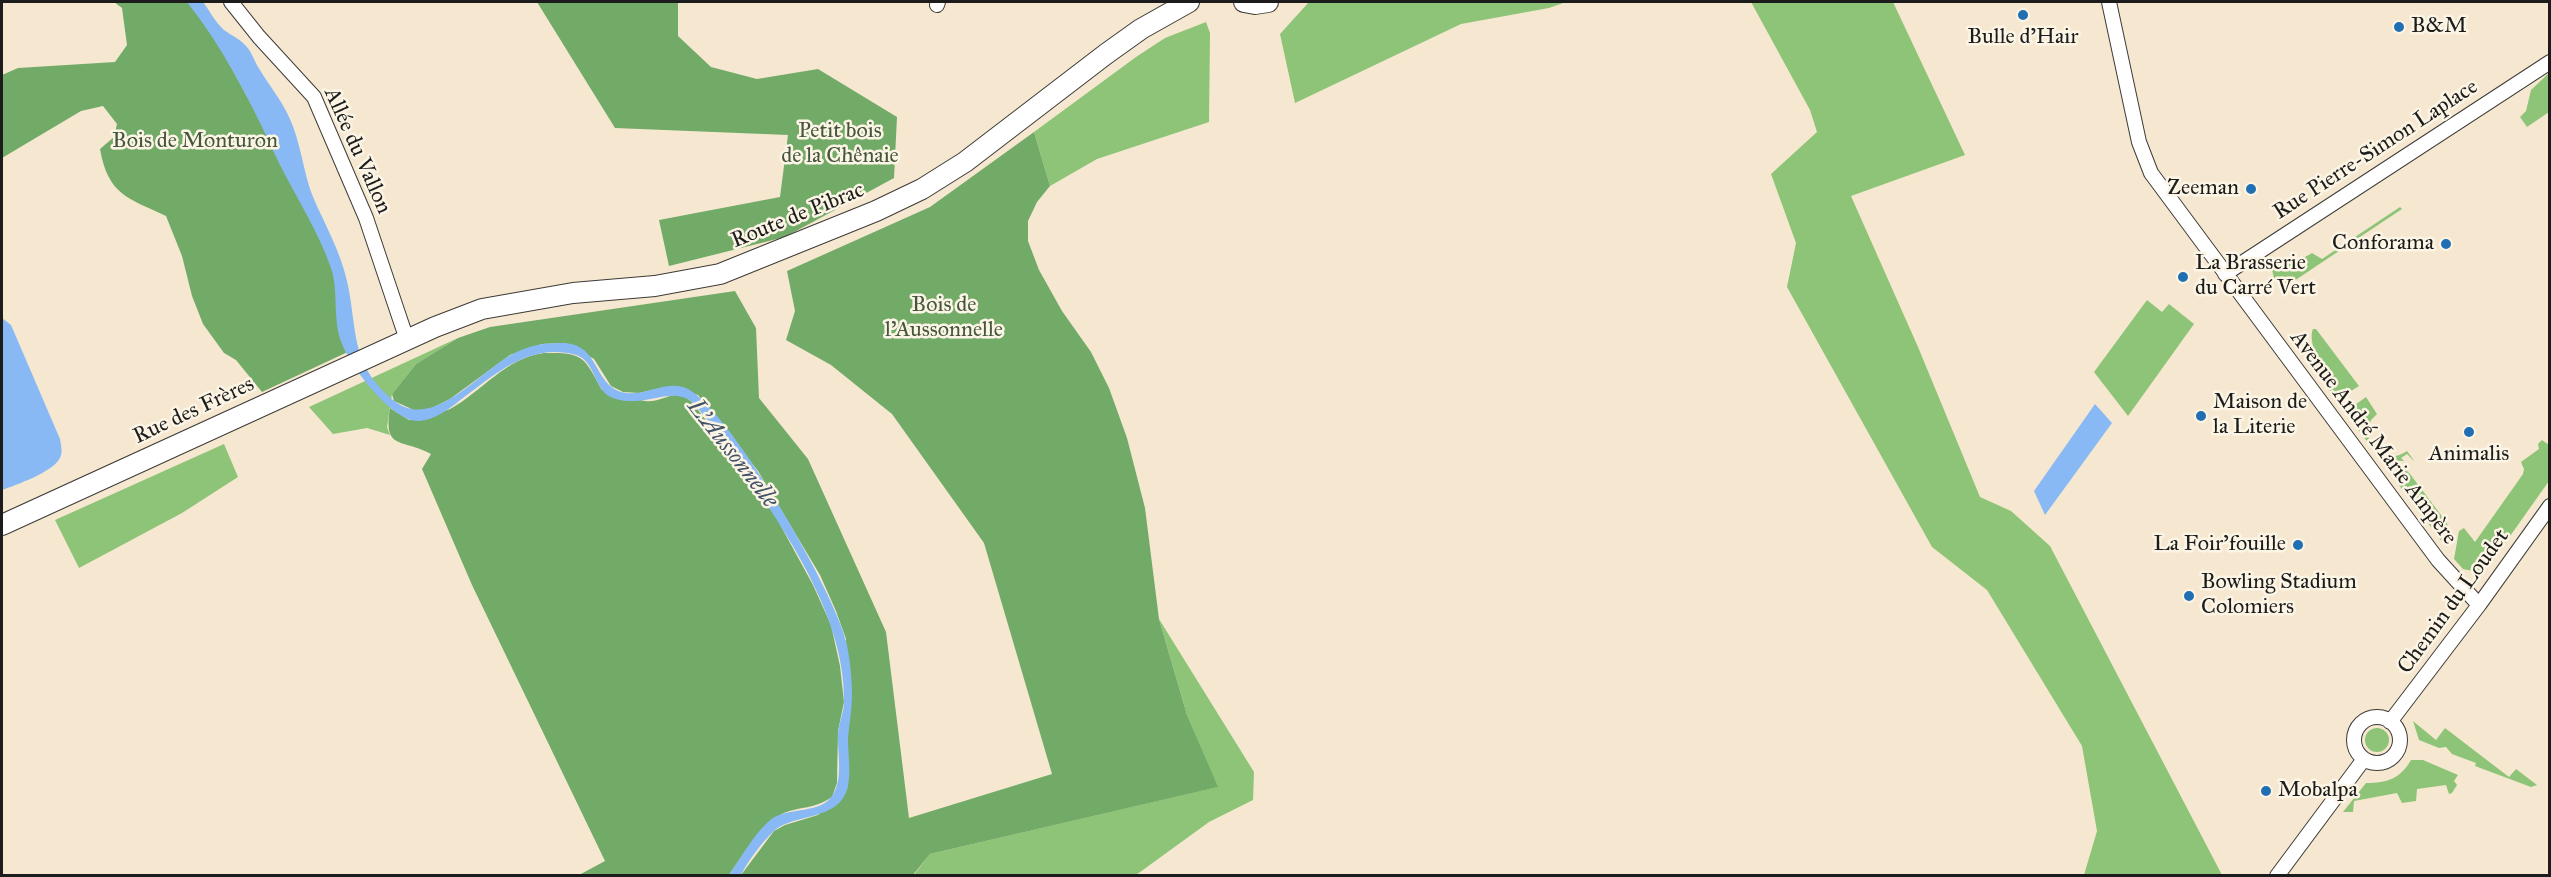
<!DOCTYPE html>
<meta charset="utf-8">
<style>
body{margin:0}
#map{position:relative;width:2551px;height:877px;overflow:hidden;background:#f6e8d0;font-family:"IM FELL Great Primer",serif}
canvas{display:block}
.frame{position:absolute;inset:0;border:3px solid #1c1c1c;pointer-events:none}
</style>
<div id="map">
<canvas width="2551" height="877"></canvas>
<div class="frame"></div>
</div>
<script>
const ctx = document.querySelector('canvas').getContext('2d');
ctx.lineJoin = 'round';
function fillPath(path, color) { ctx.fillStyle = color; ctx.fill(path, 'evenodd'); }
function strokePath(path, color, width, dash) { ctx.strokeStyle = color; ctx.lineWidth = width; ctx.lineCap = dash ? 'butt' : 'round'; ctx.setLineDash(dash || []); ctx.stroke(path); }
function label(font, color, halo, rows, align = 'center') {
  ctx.font = font + ' "IM FELL Great Primer",serif'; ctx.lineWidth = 5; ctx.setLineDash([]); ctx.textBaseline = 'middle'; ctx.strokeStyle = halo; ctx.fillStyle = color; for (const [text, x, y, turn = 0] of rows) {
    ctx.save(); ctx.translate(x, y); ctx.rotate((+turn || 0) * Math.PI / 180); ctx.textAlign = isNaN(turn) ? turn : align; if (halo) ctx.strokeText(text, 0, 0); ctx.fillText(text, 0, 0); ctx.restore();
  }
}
fillPath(new Path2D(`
 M1309 2H1566L1549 8 1461 24 1295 103 1280 34Z
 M1751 2H1893L1965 155 1851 196 1918 347 1980 497 2011 511 2050 546 2222 875H2084L2097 831 2082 746 1987 590 1932 547 1787 287 1796 243 1771 174 1817 132 1810 110Z
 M1206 22 1210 33 1209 122 1097 159 1050 186 1034 132 1136 57 1165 38Z
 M2549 73V112L2527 127 2520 117 2526 111 2531 90Z
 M2400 207 2402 209 2291 283 2282 284 2274 278 2272 270 2277 261 2300 260 2312 253 2322 259Z
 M2147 300 2162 312 2169 304 2194 324 2128 416 2094 372Z
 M2313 329H2316L2359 386 2340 398H2335C2328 389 2306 342 2313 329Z
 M458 338 416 364 392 394 387 427 390 435 367 428 333 434 309 407Z
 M2366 397 2377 414 2371 420 2367 434C2374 455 2389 463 2407 451L2415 462 2407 454 2401 458 2404 461 2381 460 2345 412Z
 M2542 440 2549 445V481L2491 563 2478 572 2463 569 2454 559 2459 531 2464 528 2475 542 2523 474 2524 469 2521 462 2539 449 2538 444Z
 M224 444 238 477 182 513 79 568 55 520Z
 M2397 470 2407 471 2410 474 2447 523 2449 534 2443 543 2390 473Z
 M1159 619 1254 772 1253 800 1209 822 1136 875 913 876 930 854 1217 787 1187 715Z
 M2413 721 2436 740 2445 728 2509 777 2516 769 2537 785 2531 787 2475 766 2476 763 2452 754 2446 747 2439 748 2419 740Z
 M2365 740a12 12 0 1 1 24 0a12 12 0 1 1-24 0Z
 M2411 760H2423L2458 775 2454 781 2457 785 2452 793 2449 794 2446 785 2417 789 2416 801 2402 803 2397 793 2354 801 2353 812H2343L2366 783C2387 783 2400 779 2411 760Z`), '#8dc477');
fillPath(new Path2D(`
 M114 2H196L331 252 352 350 262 392 236 360 224 353 203 324 192 296 182 256 166 216C128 198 108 195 100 149L114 137 117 124 103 106 81 111 2 158V75L18 68 115 62 127 45 122 8Z
 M537 2H678V36L711 67 757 79 818 69 897 117 894 178 785 237 669 266 659 220 780 197 788 135 615 128Z
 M1034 132 1050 186 1037 202 1028 221V241L1039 270 1062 311 1091 352 1109 388 1127 438 1145 508 1159 619 1187 715 1218 787 930 854 913 875H741L774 831 785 825 818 815 848 786 846 639 836 611 820 575 758 471 698 395 665 387 639 393 623 392 611 386 594 359 565 343 542 344 510 355 450 399 432 408 416 411 394 401 392 394 416 364 458 338 490 327 735 291 756 328 759 398 808 459 886 632 909 818 1052 774 984 543 892 414 831 365 786 340 795 311 787 271 930 207Z
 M544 353C584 352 584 357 602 390 616 394 631 399 645 401 665 403 671 387 691 401L738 461 777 519 813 585 831 625 840 666 844 702 838 731 837 783 832 797C815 809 802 806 784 813 765 820 740 859 729 875H579L605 861 472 585 422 469 431 454C402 438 383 451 390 408L409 420C422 416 438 414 450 409 483 391 505 358 544 353Z`), '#72aa68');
fillPath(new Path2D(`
 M187 2H203C210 11 215 22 224 30 231 35 240 39 246 46 252 52 255 63 260 70 269 85 282 101 289 117 301 142 303 172 313 197 325 225 340 250 347 281 358 329 349 363 393 400 433 433 479 371 513 354 527 346 543 343 560 343 600 342 592 382 621 392 642 398 663 381 683 387 724 398 837 596 846 641 850 658 852 679 852 696 852 710 849 724 848 738 848 754 851 771 848 786 840 822 796 812 774 831 762 842 748 861 741 875H729C740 859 757 829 773 818 790 807 820 814 832 796 844 779 837 752 838 733 839 722 844 712 844 702 846 624 793 543 752 482 733 454 714 425 691 401 669 386 644 409 613 398 594 392 596 361 576 355 528 342 495 375 459 401 448 410 434 420 419 421 392 422 351 367 342 344 332 320 339 292 331 268 316 225 289 187 271 146 248 96 221 45 187 2Z
 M2 318 11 325 60 439C61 446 63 452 60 458 53 472 16 485 2 490Z
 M2095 404 2112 423 2045 515 2034 491Z`), '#88b9f5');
const street = new Path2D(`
 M231 2 259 37 314 97 366 218 407 340
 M2109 2 2139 142 2151 173 2438 560 2479 605
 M937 5 938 2
 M2225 274 2550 62
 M2354 740a23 23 0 1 1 46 0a23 23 0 1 1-46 0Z
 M2390 722 2479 605 2550 506
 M2277 876 2364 759`);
const secondary = new Path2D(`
 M1244 2 1255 4 1268 2
 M2 525 435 327 482 309 573 293 655 286 720 274 876 211 922 189 965 162 1106 54 1141 29 1189 2`);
strokePath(street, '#3d3b37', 16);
strokePath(secondary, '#3d3b37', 22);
strokePath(street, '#fff', 14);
strokePath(secondary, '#fff', 20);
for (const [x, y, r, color] of [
 [2023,15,6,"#1f6fb2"],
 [2399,27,6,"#1f6fb2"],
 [2251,189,6,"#1f6fb2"],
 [2446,244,6,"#1f6fb2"],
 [2183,277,6,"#1f6fb2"],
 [2201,416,6,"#1f6fb2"],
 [2469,432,6,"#1f6fb2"],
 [2298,545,6,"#1f6fb2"],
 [2189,596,6,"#1f6fb2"],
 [2266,791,6,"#1f6fb2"]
]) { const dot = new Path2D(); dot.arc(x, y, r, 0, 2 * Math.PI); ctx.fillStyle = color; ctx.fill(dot); strokePath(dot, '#fcf5e5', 2); }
label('22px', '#1c1c1c', '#fcf5e5', [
 ["B&M",2411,27],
 ["Bulle d'Hair",2023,38,"center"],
 ["Zeeman",2239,189,"right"],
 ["Conforama",2434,244,"right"],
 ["La Brasserie",2195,264],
 ["du Carré Vert",2195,289],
 ["Maison de",2213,403],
 ["la Literie",2213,428],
 ["Animalis",2469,455,"center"],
 ["La Foir'fouille",2286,545,"right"],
 ["Bowling Stadium",2201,583],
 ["Colomiers",2201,608],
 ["Mobalpa",2278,791]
], 'left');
label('22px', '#44573c', '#fcf5e5', [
 ["Petit bois",840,132],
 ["de la Chênaie",840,157],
 ["Bois de Monturon",195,142],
 ["Bois de",944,306],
 ["l'Aussonnelle",944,331]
]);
label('22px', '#1c1c1c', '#fcf5e5', [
 ["Rue Pierre-Simon Laplace",2376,150,-33],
 ["Allée du Vallon",357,151,66],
 ["Route de Pibrac",798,216,-22],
 ["Rue des Frères",194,411,-25],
 ["Avenue André Marie Ampère",2373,438,53],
 ["Chemin du Loudet",2454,602,-54]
]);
label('italic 24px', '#425368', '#fcf5e5', [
 ["L'Aussonnelle",732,454,52]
]);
</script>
